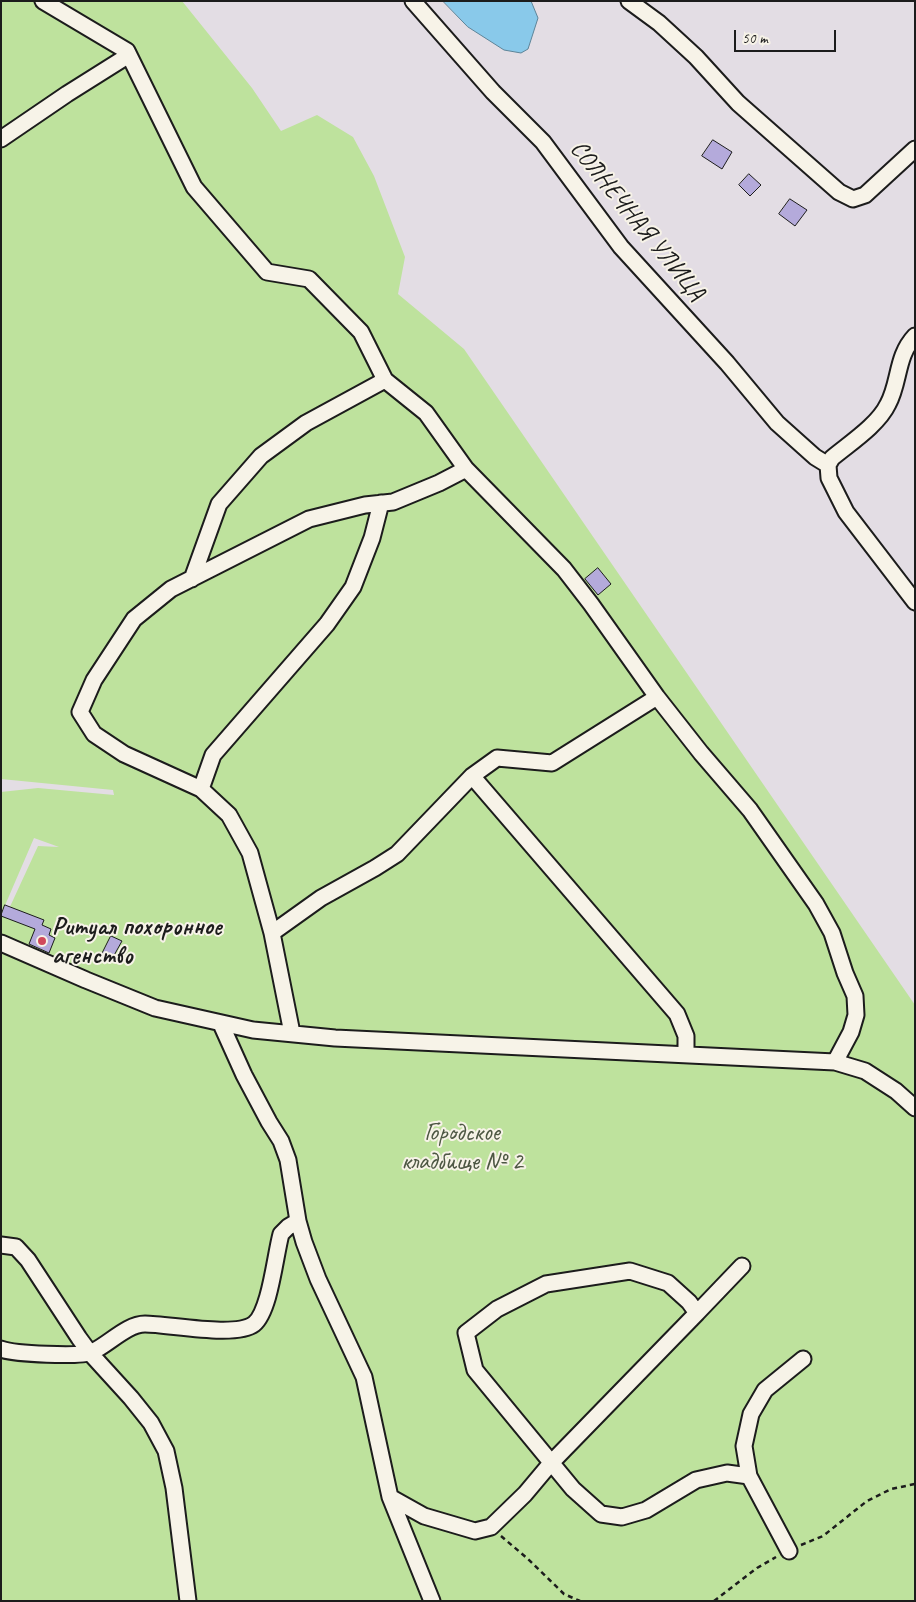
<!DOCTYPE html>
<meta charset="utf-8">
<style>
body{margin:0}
#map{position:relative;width:916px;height:1602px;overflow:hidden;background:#e3dde4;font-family:Caveat,sans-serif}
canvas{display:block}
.frame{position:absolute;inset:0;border:2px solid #1c1c1c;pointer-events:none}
.scale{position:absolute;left:734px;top:30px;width:102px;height:22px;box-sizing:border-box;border:2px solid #1c1c1c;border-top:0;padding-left:6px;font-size:15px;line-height:18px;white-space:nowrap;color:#1c1c1c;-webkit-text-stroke:4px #f7f3e8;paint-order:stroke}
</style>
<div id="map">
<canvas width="916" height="1602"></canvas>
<div class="frame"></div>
<div class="scale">50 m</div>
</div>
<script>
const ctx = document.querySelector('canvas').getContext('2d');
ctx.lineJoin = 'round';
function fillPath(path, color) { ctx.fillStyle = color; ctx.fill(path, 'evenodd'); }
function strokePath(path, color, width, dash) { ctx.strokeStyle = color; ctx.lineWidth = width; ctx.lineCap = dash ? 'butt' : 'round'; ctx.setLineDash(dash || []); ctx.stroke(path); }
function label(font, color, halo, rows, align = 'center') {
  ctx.font = font + ' Caveat,sans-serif'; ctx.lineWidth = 4; ctx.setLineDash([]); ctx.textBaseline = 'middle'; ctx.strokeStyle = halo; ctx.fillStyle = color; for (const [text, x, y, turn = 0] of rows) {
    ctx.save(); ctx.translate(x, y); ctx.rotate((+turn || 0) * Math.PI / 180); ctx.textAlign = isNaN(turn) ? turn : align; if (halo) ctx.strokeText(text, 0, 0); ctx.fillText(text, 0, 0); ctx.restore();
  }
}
fillPath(new Path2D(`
 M1 1H182L252 88 281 131 317 115 353 137 374 176 405 257 398 294 464 349 915 1005V1601H1V792L38 788 114 795 113 790 1 779ZM34 838 59 847 38 846 8 911 3 910Z`), '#bee29d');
const water = new Path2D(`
 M443 1H531L538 18 528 49 521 53 504 50 468 27Z`);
fillPath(water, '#89c9ea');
strokePath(water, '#5d8498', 1);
const building = new Path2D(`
 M713 140 732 152 722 169 702 156Z
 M749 174 761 185 750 196 739 185Z
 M790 199 807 210 795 226 779 214Z
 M598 568 611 584 598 595 585 579Z
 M5 905 44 920 42 925 51 929 49 935 55 938 49 953 29 944 35 929 1 916Z
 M111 936 122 941 112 959 102 954Z`);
fillPath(building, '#b4aadb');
strokePath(building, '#1c1c1c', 1);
const minor = new Path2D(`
 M43 1 127 51 194 187 267 272 309 279 361 332 385 380
 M413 1 493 92 543 142 621 247 727 363 777 423 815 457 828 465
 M629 1 659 23 696 57 738 103 839 192 853 199 865 195 915 149
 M1 139 67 94 129 55
 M915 336C896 356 900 382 888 404 878 425 850 443 832 458L828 465 829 478 846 512 915 602
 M192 579 219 504 261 456 306 423 385 380 426 413 466 469
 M472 776 677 1014 686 1036V1053
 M201 789 213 755 327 624 353 587 372 538 381 503
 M272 933 321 898 375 868 397 854 472 776 497 758 552 763 657 697
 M1 943 86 980 155 1008 253 1030 335 1038 835 1062 865 1071 896 1091 915 1108
 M221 1024 244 1075 269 1122 281 1141 288 1160 298 1221 304 1242 318 1279 364 1377 390 1497 432 1601
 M292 1033 272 933 250 853 229 815 201 789 124 754 94 734 80 712 94 680 134 619 171 589 309 519 365 505 393 502 439 483 466 469 564 569 591 604 657 697 701 753 750 810 816 904 832 933 845 973 855 996 856 1015 851 1032 835 1062
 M1 1245 16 1247 28 1260 79 1338 90 1353 131 1398 151 1423 166 1451 174 1488 188 1601
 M697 1313 742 1266
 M1 1349C14 1354 80 1357 92 1352 109 1344 127 1324 145 1324 169 1324 236 1338 254 1324 270 1311 275 1256 281 1234L288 1227 298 1221
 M390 1497 424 1516 475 1531 491 1527 525 1494 551 1463 697 1313 689 1302 668 1283 630 1271 546 1284 497 1309 466 1333 475 1370 573 1489 601 1514 622 1517 646 1510 696 1480 727 1473 749 1476
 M789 1551 749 1476 744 1446 751 1414 765 1390 803 1359`);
strokePath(minor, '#1c1c1c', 19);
strokePath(new Path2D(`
 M501 1536 528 1559 564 1594 580 1601
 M801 1545 823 1536 867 1501 891 1489 915 1484
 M714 1601 757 1568 776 1557`), '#1c1c1c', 2.5, [5, 4]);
strokePath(minor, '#f7f3e8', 15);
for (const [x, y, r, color] of [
 [42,941,5,"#d1495b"]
]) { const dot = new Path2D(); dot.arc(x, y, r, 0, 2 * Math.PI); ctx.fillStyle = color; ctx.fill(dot); strokePath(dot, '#f7f3e8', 2); }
label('25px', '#1c1c1c', '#f7f3e8', [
 ["СОЛНЕЧНАЯ УЛИЦА",637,221,51]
]);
label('bold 25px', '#1c1c1c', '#f7f3e8', [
 ["Ритуал похоронное",52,927],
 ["агенство",52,956]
], 'left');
label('25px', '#4d5743', '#f7f3e8', [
 ["Городское",462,1133],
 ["кладбище № 2",462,1162]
]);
</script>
